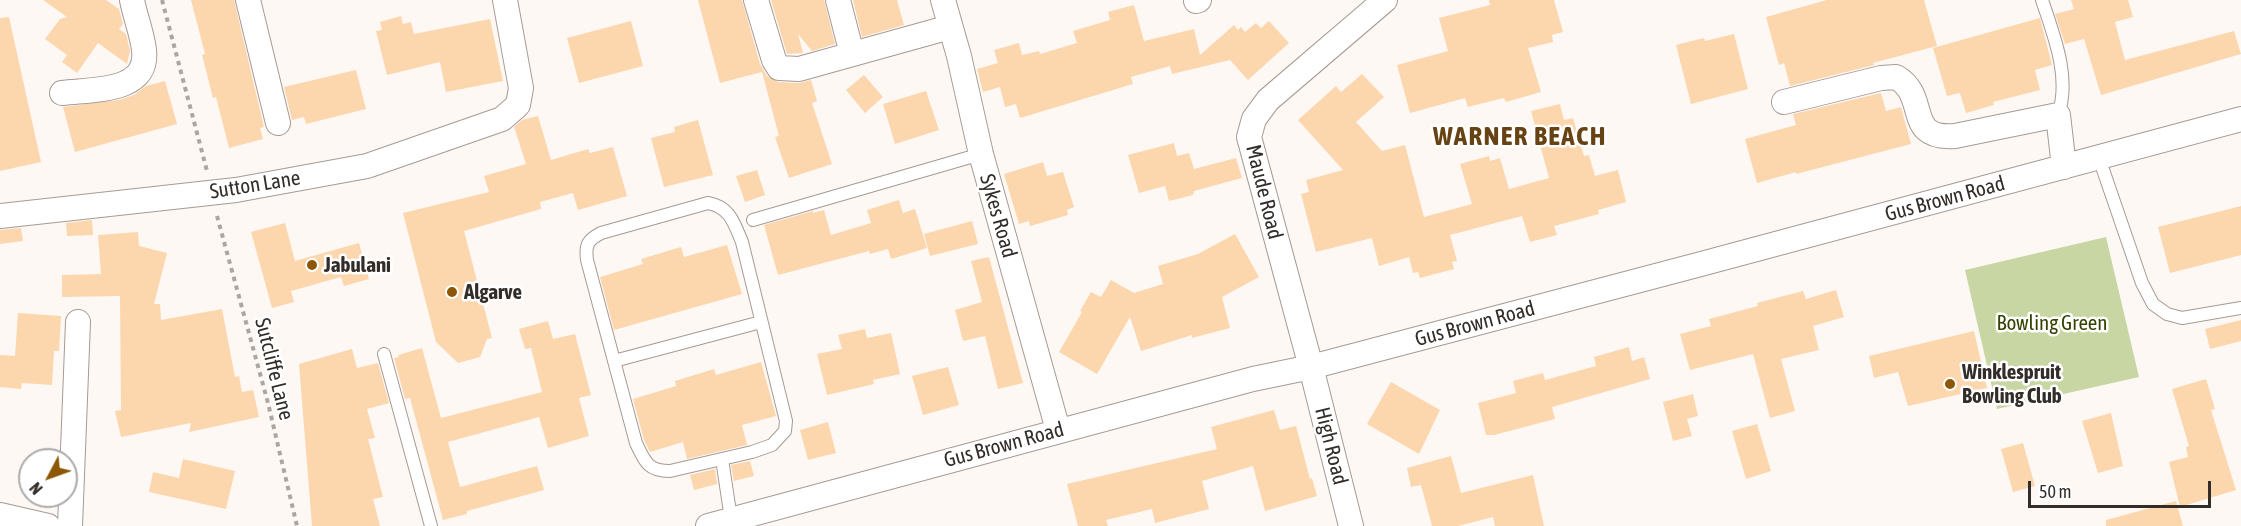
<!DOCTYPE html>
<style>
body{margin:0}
#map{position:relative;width:2241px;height:526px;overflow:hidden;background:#fef8f5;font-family:"Asap Condensed",sans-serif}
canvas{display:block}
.north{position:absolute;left:18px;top:448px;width:60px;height:60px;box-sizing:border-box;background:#fff;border:2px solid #adabaa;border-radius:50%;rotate:229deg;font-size:16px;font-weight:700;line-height:24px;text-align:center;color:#332d2a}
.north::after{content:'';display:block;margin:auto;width:21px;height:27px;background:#8c5706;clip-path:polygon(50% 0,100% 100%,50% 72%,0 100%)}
.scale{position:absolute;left:2028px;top:481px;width:183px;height:27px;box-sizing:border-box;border:3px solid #332d2a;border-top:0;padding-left:8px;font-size:18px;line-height:21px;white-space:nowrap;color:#332d2a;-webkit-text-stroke:4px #fff;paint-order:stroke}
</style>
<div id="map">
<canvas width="2241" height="526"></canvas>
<div class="north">N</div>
<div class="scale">50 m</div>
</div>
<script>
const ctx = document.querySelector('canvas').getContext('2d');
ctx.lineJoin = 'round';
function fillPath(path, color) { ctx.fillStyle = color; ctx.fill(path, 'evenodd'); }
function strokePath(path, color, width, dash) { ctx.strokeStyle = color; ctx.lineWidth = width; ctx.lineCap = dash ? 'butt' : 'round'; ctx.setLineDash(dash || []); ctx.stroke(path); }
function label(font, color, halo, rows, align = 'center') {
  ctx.font = font + ' "Asap Condensed",sans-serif'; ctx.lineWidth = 5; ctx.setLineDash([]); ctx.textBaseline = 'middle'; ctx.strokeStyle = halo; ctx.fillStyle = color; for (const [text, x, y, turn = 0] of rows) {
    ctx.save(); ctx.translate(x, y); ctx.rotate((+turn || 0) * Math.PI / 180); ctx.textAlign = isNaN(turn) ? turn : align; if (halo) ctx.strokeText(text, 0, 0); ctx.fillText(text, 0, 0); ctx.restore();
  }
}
fillPath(new Path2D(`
 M2106 237 2139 377 1997 409 1965 270Z`), '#c7d6a3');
fillPath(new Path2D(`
 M43 0H106L119 9 123 24 119 29 126 34 130 51 127 64 98 43 77 73 62 62 67 55 45 39 60 19 67 17Z
 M191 0H234L264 127 260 128 263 139 229 148 216 97 213 98 202 55 205 54Z
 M698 0H742L760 64 767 76 778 82 799 83 811 80 817 101 812 103 832 164 789 178 775 137 779 136 762 72 720 83Z
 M771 0H824L835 44 812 51 798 34 803 53 787 54Z
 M853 0H897L904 25 862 37Z
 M1489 0H1554L1563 32 1552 35 1553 42 1528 48 1541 92 1506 102 1504 98 1468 107 1465 98 1410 113 1397 65 1448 51 1439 18 1490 5Z
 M1827 0H1924L1937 46 1873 63 1874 65 1790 86 1784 63 1779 65 1766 17Z
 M2071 0H2128L2133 17 2115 22 2125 60 2234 31 2241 54 2101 95 2084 39 2065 44 2055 14 2074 9Z
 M1134 5 1144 41 1194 29 1200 55 1234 25 1238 30 1241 27 1245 32 1256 23 1261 28 1269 21 1289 43 1248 80 1230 60 1172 74 1170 66 1131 77 1133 84 1020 118 1016 104 1005 107 1000 87 983 92 977 69 998 63 994 50 1019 43 1022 55 1039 51 1040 54 1077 43 1073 31 1110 20 1108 12Z
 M401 16 403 24 411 22 414 34 490 19 503 81 446 92 440 62 387 75 376 31 382 30 380 22Z
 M9 17 41 162 0 171V18Z
 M2040 18 2052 65 2035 70 2040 90 1993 102 1994 105 1966 113 1960 93 1947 96 1933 48Z
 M631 21 643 66 579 83 567 38Z
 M1734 34 1748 89 1691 104 1676 45 1704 38 1705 41Z
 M356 70 366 109 306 124 304 117 292 120 284 87Z
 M1362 74 1384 97 1356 122 1382 151 1405 145 1424 217 1472 204 1460 164 1489 156 1490 161 1500 158 1509 189 1549 178 1531 111 1560 104 1564 120 1573 118 1584 156 1589 155 1595 176 1618 170 1626 202 1598 210 1599 214 1554 226 1557 235 1530 242 1522 216 1450 235 1457 261 1452 262 1454 269 1420 278 1418 272 1413 273 1409 257 1379 266 1372 238 1316 252 1301 194 1309 192 1306 180 1343 170 1298 120 1336 86 1341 92Z
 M864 75 883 97 865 113 846 90Z
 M165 81 177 124 75 152 63 107 119 100 134 95 146 86Z
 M926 91 939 130 895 144 883 104Z
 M1881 93 1886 111 1901 107 1911 144 1796 174V172L1757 183 1745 139 1796 125 1793 114Z
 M538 116 551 160 588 149 590 153 613 147 627 196 578 210 573 193 540 202 541 209 464 231 492 338 487 339 480 357 458 363 436 342 403 213 489 192 484 176 526 164 514 127 522 120Z
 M698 120 713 175 664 187 651 138 675 132 674 127Z
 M1174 143 1177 156 1189 153 1194 169 1236 158 1242 178 1194 191 1193 195 1169 201 1165 186 1139 193 1128 155Z
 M1043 162 1047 176 1063 172 1074 207 1067 210 1068 215 1030 226 1029 221 1019 224 1004 174Z
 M757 170 765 195 745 202 736 176Z
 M899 200 903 213 915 209 927 248 891 259 888 249 870 254 869 251 778 275 764 225 813 211V213L824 210 831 235 871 223 867 210Z
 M2241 206V255L2170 273 2158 227Z
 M92 220 93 235 67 236 66 223Z
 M972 221 978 244 930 256 924 234Z
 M285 223 295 261 359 243 369 279 344 286 341 277 291 291 294 302 272 308 251 232Z
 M21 228 23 241 0 244V230Z
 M138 232 139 246 167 253 154 304H160L161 320 222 309 235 377 239 376 242 392 253 390 259 417 189 432 191 423 121 437 115 411 121 410 120 296 62 297V275L101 274 98 235Z
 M1235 234 1259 277 1222 297 1230 328 1192 338V335L1141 351 1130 317 1097 374 1059 352 1082 312 1080 311 1091 292 1101 297 1111 280 1134 293 1163 284 1158 266 1198 254Z
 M727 245 742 294 614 330 600 277 643 264 641 259 681 247 684 257Z
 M989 257 1023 383 998 389 985 336 963 341 955 310 982 302 971 261Z
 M1836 290 1844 317 1813 326 1819 350 1781 359 1795 411 1770 418 1753 354 1690 370 1680 334 1711 326 1709 319 1758 306 1757 303 1803 291 1806 299Z
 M18 313 61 316 59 351H54L52 385 22 383 21 389 0 387V355L15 356Z
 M2241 320V341L2210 349 2205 329Z
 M548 321 553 339 575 334 591 395 579 398 589 436 548 448 539 417 448 442 460 487 537 466 544 490 467 511V514L443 520 410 398 405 399 394 358 399 357 398 355 422 348 441 418 542 392 531 348 525 349 519 329Z
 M865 329 867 338 891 333 900 374 873 380 874 384 827 395 817 354 842 349 838 335Z
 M1974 331 1987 388 1908 406 1898 372 1874 378 1869 356Z
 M1629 347 1632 361 1644 357 1650 379 1552 407 1555 419 1494 435H1486L1478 403 1516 393 1513 381 1543 373 1545 380 1596 366 1594 357Z
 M352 349 357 368 378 363 389 403 367 409 375 438 368 439 383 497 373 499 380 526H312L299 364Z
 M761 362 776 416 742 425 747 445 687 459 683 442 650 452 644 440 633 399 676 386 675 381 714 369 716 375Z
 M948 367 959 405 923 415 912 376Z
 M2206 379 2215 409 2211 410 2236 490 2180 507 2169 462 2188 457 2186 447 2189 446 2172 389Z
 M1391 382 1440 410 1419 454 1367 424Z
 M1693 394 1698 416 1687 419 1692 436 1673 441 1663 402Z
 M1274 410 1280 430 1296 426 1310 479 1312 478 1317 496 1265 511 1253 466 1202 481 1209 509 1155 523 1152 509 1106 520 1108 526H1078L1067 484 1217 449 1211 427Z
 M2111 413 2123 466 2098 473 2082 421Z
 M828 422 836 453 808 460 800 430Z
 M1757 424 1771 471 1746 479 1732 431Z
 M2023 443 2035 486 2013 492 2001 449Z
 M1451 456 1461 493 1533 475 1544 526H1495L1493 517 1458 526H1432L1421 485 1411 487 1407 468Z
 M183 459 235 471 226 509 149 492 153 472 179 478Z
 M750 461 754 476 734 481 731 465Z
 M715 469 717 484 694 490 690 475Z
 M2176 501 2183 526H2106V520Z`), '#fcd6ad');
const service = new Path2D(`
 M2042 0C2054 36 2071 78 2058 115
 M2099 158 2142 283 2153 304 2167 314 2182 318 2241 308
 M708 203C730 207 734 223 742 242L786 421 785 431 772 445 752 452 670 471C648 471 645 462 636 443L587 260C585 244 588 240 601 233Z
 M753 220 981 154
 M384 354 431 526
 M614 361 761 322
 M722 459 731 519`);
const minor = new Path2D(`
 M248 0 278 123
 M756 0 774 60 779 68 799 69 950 27
 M838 0 852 54
 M943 0 959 56 981 154 1058 430
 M1196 1 1199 0
 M62 93C93 89 149 93 144 50 142 33 135 16 132 0
 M1784 102 1881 78 1896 77C1930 96 1903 140 1955 136L2058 115 2064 167
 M0 216 236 190 367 166 502 119 518 105 521 88 505 0
 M0 515 48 526
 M70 526 78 322
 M708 526 1253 379 1311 367 1701 264 2241 119
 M1351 526 1311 367 1249 137 1254 119 1268 100 1385 0`);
strokePath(service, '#a79a93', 14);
strokePath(minor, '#a79a93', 26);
strokePath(new Path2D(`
 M162 0 207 171
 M217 216 268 403 297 526`), '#aca6a3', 4, [4.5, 4.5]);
strokePath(service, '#fff', 12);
strokePath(minor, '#fff', 24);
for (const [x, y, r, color] of [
 [312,265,6,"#8c5706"],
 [452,292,6,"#8c5706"],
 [1950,384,6,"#8c5706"]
]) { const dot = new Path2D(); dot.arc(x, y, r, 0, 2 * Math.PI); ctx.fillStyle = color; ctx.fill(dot); strokePath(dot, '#fff', 2); }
label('21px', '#332d2a', '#fff', [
 ["Sutton Lane",255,185,-9],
 ["Maude Road",1264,192,76],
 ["Gus Brown Road",1945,199,-15],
 ["Sykes Road",998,216,74],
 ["Gus Brown Road",1475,324,-15],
 ["Sutcliffe Lane",274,369,76],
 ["Gus Brown Road",1004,445,-15],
 ["High Road",1331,446,76]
]);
label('bold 21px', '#332d2a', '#fff', [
 ["Jabulani",324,265],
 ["Algarve",464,292],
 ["Winklespruit",1962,372],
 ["Bowling Club",1962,396]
], 'left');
label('21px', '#354200', '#fff', [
 ["Bowling Green",2052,323]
]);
ctx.letterSpacing = '1.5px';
label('bold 27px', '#674212', '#fff', [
 ["WARNER BEACH",1520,136]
]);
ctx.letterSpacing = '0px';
</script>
